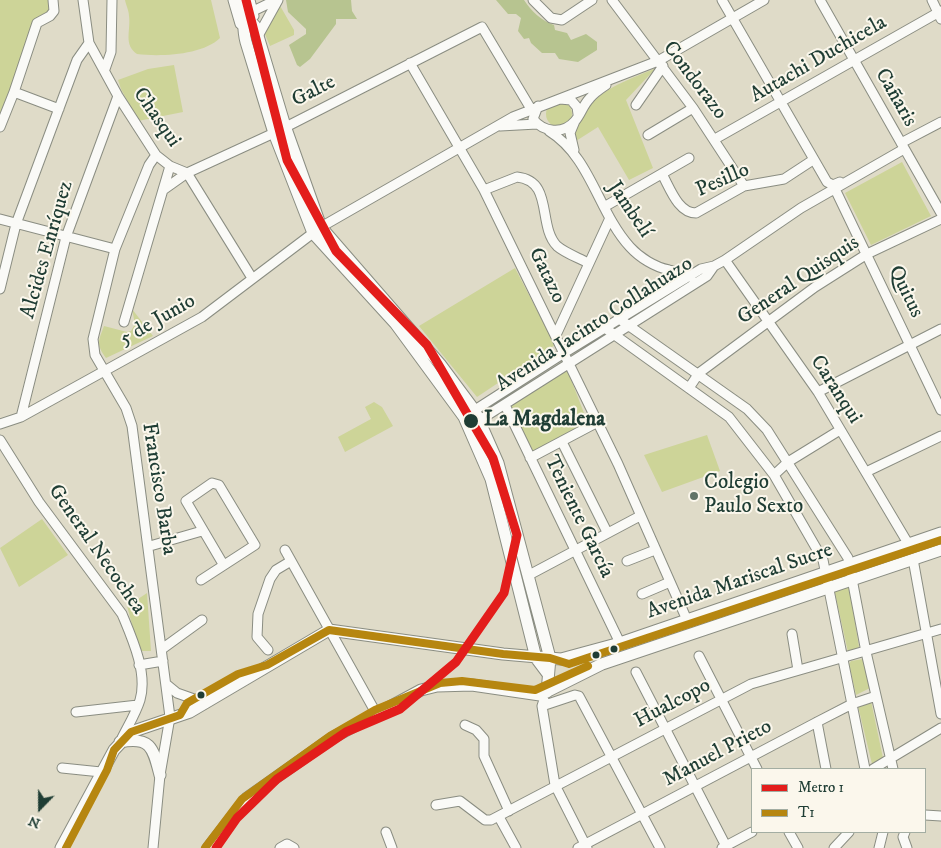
<!DOCTYPE html>
<meta charset="utf-8">
<style>
body{margin:0}
#map{position:relative;width:941px;height:848px;overflow:hidden;background:#dfdbc8;font-family:"IM FELL DW Pica",serif}
canvas{display:block}
.legend{position:absolute;left:751px;top:768px;width:175px;height:65px;box-sizing:border-box;background:#fbf7ec;border:1px solid #a3ada2;margin:0;padding:6px 9px;list-style:none;font-size:15px;color:#1f3d34}
.legend li{display:flex;align-items:center;gap:10px;height:25px}
.legend b{width:25px;border:1px solid #a3ada2}
.north{position:absolute;left:15px;top:783px;width:50px;height:50px;-webkit-text-stroke:4px #fbf7ec;paint-order:stroke;rotate:202deg;font-size:14px;font-weight:700;line-height:20px;text-align:center;color:#1f3d34}
.north::after{content:'';display:block;margin:auto;width:18px;height:22px;background:#1f3d34;clip-path:polygon(50% 0,100% 100%,50% 72%,0 100%)}
</style>
<div id="map">
<canvas width="941" height="848"></canvas>
<ul class="legend">
<li><b style="height:6px;background:#e31d1b"></b>Metro 1</li>
<li><b style="height:6px;background:#b68610"></b>T1</li>
</ul>
<div class="north">N</div>
</div>
<script>
const ctx = document.querySelector('canvas').getContext('2d');
ctx.lineJoin = 'round';
function fillPath(path, color) { ctx.fillStyle = color; ctx.fill(path, 'evenodd'); }
function strokePath(path, color, width, dash) { ctx.strokeStyle = color; ctx.lineWidth = width; ctx.lineCap = dash ? 'butt' : 'round'; ctx.setLineDash(dash || []); ctx.stroke(path); }
function label(font, color, halo, rows, align = 'center') {
  ctx.font = font + ' "IM FELL DW Pica",serif'; ctx.lineWidth = 4; ctx.setLineDash([]); ctx.textBaseline = 'middle'; ctx.strokeStyle = halo; ctx.fillStyle = color; for (const [text, x, y, turn = 0] of rows) {
    ctx.save(); ctx.translate(x, y); ctx.rotate((+turn || 0) * Math.PI / 180); ctx.textAlign = isNaN(turn) ? turn : align; if (halo) ctx.strokeText(text, 0, 0); ctx.fillText(text, 0, 0); ctx.restore();
  }
}
fillPath(new Path2D(`
 M0 0H49L51 5 49 14 37 19 0 115Z
 M125 0H211L220 38C203 55 160 57 137 54 123 45 131 30 129 16 129 11 126 5 125 0Z
 M279 4 294 30V35L270 46 264 32Z
 M174 65 183 112 138 121 121 89 118 80 148 69Z
 M656 68 626 100 653 168 629 180 598 127 576 141 573 134C577 126 581 117 586 110 601 88 633 78 656 68Z
 M546 114a13 13 0 1 1 26 0a13 13 0 1 1-26 0Z
 M902 162 931 216 871 245 845 193Z
 M515 268 555 345 477 397 419 326Z
 M132 309 153 336 106 358C96 344 98 342 104 326L127 332 131 331 135 324Z
 M567 369 589 426 533 454 508 407Z
 M374 402 382 407 393 426 345 452 338 437 371 419 365 407Z
 M707 435 720 471 662 492 644 455Z
 M42 519 68 555 19 587 0 548Z
 M849 585 859 647 848 652 834 589Z
 M147 593 151 651H139L126 602 138 599Z
 M863 659 870 688 856 695 849 664 851 661Z
 M871 701 883 758 872 764 858 706Z`), '#cdd498');
fillPath(new Path2D(`
 M286 0H351L352 11 357 19H336V24L310 59 300 67 297 65 289 45 306 34V29L288 12Z
 M496 0H524C531 11 542 21 554 25L555 30 567 33 571 40 586 34 597 42V50L578 62 559 59 555 53H542L531 43 529 38 524 39 518 31 521 18 516 14H508Z`), '#b7c490');
const minor = new Path2D(`
 M83 0 89 43 118 96 156 155 170 166 187 173 252 278
 M233 0 240 24
 M250 0 254 16
 M533 0 551 18 562 20 592 0
 M612 0 693 108 744 186
 M722 0 827 182 833 185 840 182
 M820 0 941 213
 M932 0 941 19
 M245 15 276 0
 M258 36 278 0
 M410 63 484 190 618 464 687 620
 M105 69 111 52 112 0
 M14 92 59 109
 M560 99 571 100 577 107 578 114
 M636 105 663 66
 M538 106 533 119C543 132 563 135 575 121 581 114 583 105 590 98 594 93 600 89 606 85
 M500 126 537 124
 M0 127 14 92 37 23 50 16 54 11 53 0
 M549 131C591 157 598 212 630 247 640 258 655 267 669 270 677 272 685 272 691 277
 M648 135 693 108
 M715 139 941 11
 M901 143 941 122
 M574 150 570 133 575 121
 M662 174C670 188 678 213 696 213L744 186 784 179 813 160
 M835 189 941 410
 M163 190 187 173 274 133 482 27 531 109
 M484 190 517 177C554 181 537 225 557 246 565 253 579 258 588 263
 M604 207 689 158
 M0 219 115 249
 M725 260 818 392 909 545
 M0 289 16 224 77 60 89 43
 M618 318 747 409 767 430 848 558 866 652 893 769
 M124 322 170 166
 M605 328 729 417 774 475 823 560 865 769
 M556 335 610 218
 M689 388 699 373 815 287 867 254 941 219
 M818 392 941 329
 M505 405 620 643
 M21 417 66 237 118 96
 M464 417 564 353 701 269 714 266 725 260 801 208 904 149
 M475 423 707 276 714 266
 M0 424 21 417 202 317 321 227 513 117 658 61 764 0
 M0 440 39 502 122 614C132 638 148 673 140 700 136 713 128 726 122 738
 M562 442 607 532
 M530 458 596 423
 M866 472 941 436
 M774 475 788 462 840 430
 M150 546 202 531
 M285 550 376 713
 M913 559 941 714
 M627 561 655 550
 M529 575 640 516
 M201 580 255 545 219 485 212 483 186 501 223 564
 M642 594 670 582
 M792 634 798 670
 M162 649 202 620
 M268 650 257 637 258 614 270 579 276 570 291 561
 M699 656 757 769
 M139 665 163 661
 M636 672 727 848
 M166 684 177 693 194 699
 M544 700 542 706 555 785 587 848
 M542 706 575 695 579 696 660 848
 M76 712 138 705
 M817 722 826 769
 M465 725 476 730 484 739V756L509 811
 M62 768 101 772
 M873 769 941 728
 M436 805 460 801 485 820H491L751 684 941 629
 M925 815 941 816
 M499 817 516 848
 M386 832 392 848
 M789 832 798 848
 M905 832 903 837 907 848
 M153 848 160 775 170 717 132 426 126 408 95 355 93 339 115 249 149 165 156 155
 M280 848 287 844 294 848
 M578 848 817 722 852 704 876 696
 M722 848 752 832
 M834 848 849 832
 M879 848 883 832`);
const major = new Path2D(`
 M241 0C245 15 242 28 246 42L274 133 313 233 395 323 464 417 491 479 536 658 548 674
 M245 15 255 26 285 126 321 227 440 364 475 411 498 463 550 658 547 692
 M120 742C151 736 153 748 160 775
 M61 848 114 750 131 732 190 712 329 630 503 654 561 659 620 643 941 533
 M208 848 247 798 332 738 421 690 437 686 472 685 540 695 602 664 941 550`);
strokePath(minor, '#8a8d82', 11);
strokePath(major, '#8a8d82', 13);
strokePath(minor, '#fafaf7', 9);
strokePath(major, '#fafaf7', 11);
strokePath(new Path2D(`
 M66 848 107 770 114 750 131 732 180 715 187 703 238 674 267 665 329 630 503 654 550 658 569 664 941 540
 M205 848 242 799 330 736 375 710 440 683 462 681 535 690 588 666`), '#b68610', 8);
strokePath(new Path2D(`
 M216 848 237 818 277 779 346 732 400 709 456 662 504 593 517 535 493 458 427 345 336 251 287 160 246 0`), '#e31d1b', 9);
for (const [x, y, r, color] of [
 [471,421,8,"#1f3d34"],
 [694,496,5,"#627468"],
 [614,649,4.5,"#1f3d34"],
 [596,655,4.5,"#1f3d34"],
 [201,695,4.5,"#1f3d34"]
]) { const dot = new Path2D(); dot.arc(x, y, r, 0, 2 * Math.PI); ctx.fillStyle = color; ctx.fill(dot); strokePath(dot, '#fbf7ec', 2); }
label('21px', '#1f3d34', '#fbf7ec', [
 ["Autachi Duchicela",819,60,-30],
 ["Condorazo",694,81,53],
 ["Galte",314,92,-27],
 ["Cañaris",895,98,60],
 ["Chasqui",156,118,55],
 ["Pesillo",723,181,-24],
 ["Jambelí",629,210,56],
 ["Alcides Enríquez",48,250,-74],
 ["Gatazo",546,276,64],
 ["General Quisquis",799,281,-34],
 ["Quitus",905,292,64],
 ["5 de Junio",158,321,-30],
 ["Avenida Jacinto Collahuazo",595,325,-33],
 ["Caranqui",835,390,57],
 ["Francisco Barba",158,489,81],
 ["Teniente García",578,517,64],
 ["General Necochea",96,550,55],
 ["Avenida Mariscal Sucre",740,582,-19],
 ["Hualcopo",673,704,-28],
 ["Manuel Prieto",718,754,-28]
]);
label('bold 21px', '#1f3d34', '#fbf7ec', [
 ["La Magdalena",484,421]
], 'left');
label('21px', '#1f3d34', '#fbf7ec', [
 ["Colegio",704,484],
 ["Paulo Sexto",704,508]
], 'left');
</script>
